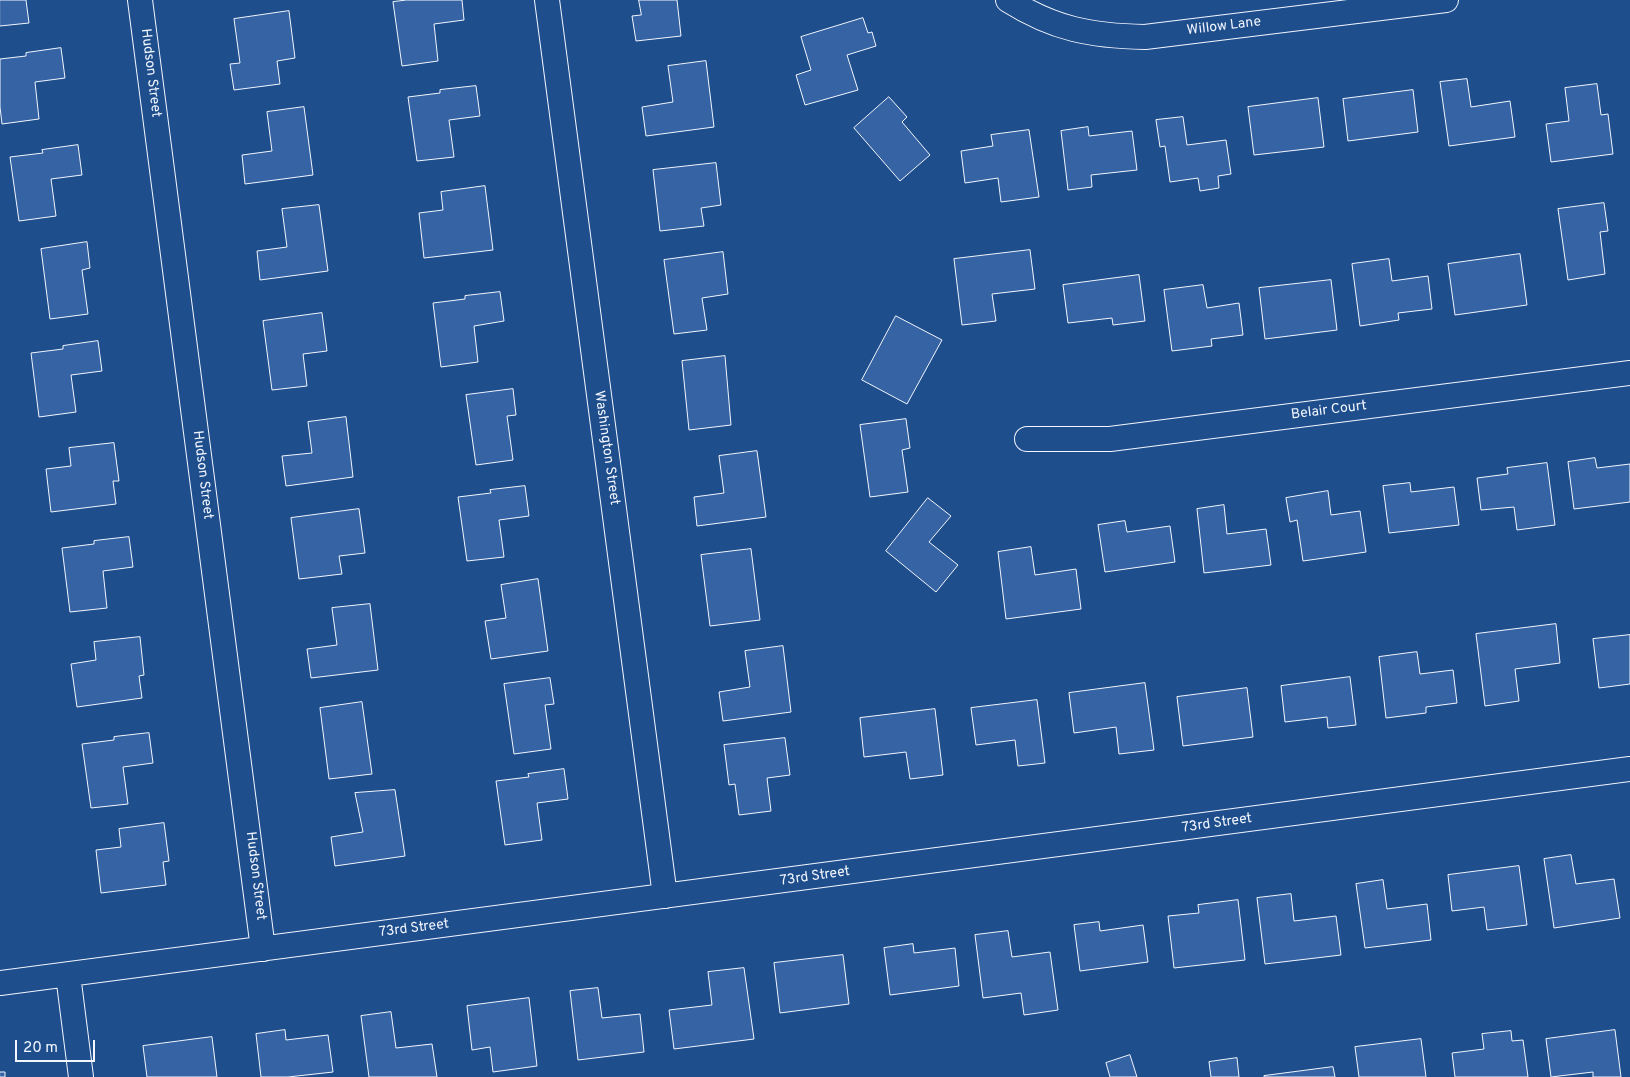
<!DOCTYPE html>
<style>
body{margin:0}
#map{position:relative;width:1630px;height:1077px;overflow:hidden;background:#1f4e8c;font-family:Overpass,sans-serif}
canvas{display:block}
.scale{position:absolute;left:15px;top:1040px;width:80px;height:22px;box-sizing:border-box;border:2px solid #f2f6ff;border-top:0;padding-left:6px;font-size:15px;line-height:18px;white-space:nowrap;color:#f2f6ff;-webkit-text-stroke:4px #1f4e8c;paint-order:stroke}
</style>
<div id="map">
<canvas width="1630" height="1077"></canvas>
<div class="scale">20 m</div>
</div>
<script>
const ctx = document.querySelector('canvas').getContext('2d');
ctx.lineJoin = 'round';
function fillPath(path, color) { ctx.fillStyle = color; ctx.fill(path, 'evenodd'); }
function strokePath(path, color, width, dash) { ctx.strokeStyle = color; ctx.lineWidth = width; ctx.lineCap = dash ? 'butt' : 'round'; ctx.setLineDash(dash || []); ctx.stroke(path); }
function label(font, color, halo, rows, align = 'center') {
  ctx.font = font + ' Overpass,sans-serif'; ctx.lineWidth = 4; ctx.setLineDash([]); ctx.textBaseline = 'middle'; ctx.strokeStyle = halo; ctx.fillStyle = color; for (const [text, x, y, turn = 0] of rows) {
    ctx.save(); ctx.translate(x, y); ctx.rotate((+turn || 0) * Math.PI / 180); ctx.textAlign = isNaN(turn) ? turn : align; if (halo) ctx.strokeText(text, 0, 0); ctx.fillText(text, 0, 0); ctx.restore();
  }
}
const building = new Path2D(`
 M0 0H26L29 23 0 26Z
 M407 0H462L464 20 434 24 438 61 402 66 393 2Z
 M639 0H677L681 36 636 41 632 16 641 15Z
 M289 11 295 58 277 61 280 84 234 90 230 64 240 63 234 19Z
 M863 18 868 33 872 32 876 46 847 55 858 90 805 105 796 75 811 70 801 37Z
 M61 48 65 78 35 82 39 119 2 124 0 107V59L26 56V53Z
 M706 61 714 127 646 136 642 107 673 102 668 66Z
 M1467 79 1471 107 1510 101 1515 137 1449 146 1440 82Z
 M1597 84 1601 115 1608 114 1613 154 1551 162 1546 124 1569 121 1565 88Z
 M476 86 480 116 449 120 454 157 417 161 408 97 440 93V90Z
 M1413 90 1418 132 1348 141 1343 99Z
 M889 97 907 117 902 122 930 155 900 181 854 128Z
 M1318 98 1324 147 1254 155 1248 107Z
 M304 107 313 175 245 184 242 155 272 151 267 112Z
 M1183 117 1187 145 1226 140 1231 174 1218 176 1219 188 1200 191 1198 178 1170 182 1165 146 1160 147 1156 120Z
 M1088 127 1089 136 1132 131 1137 170 1091 175 1092 187 1068 190 1061 131Z
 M1029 130 1039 197 1001 202 998 178 965 183 961 151 993 146 991 135Z
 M78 145 82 175 51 179 56 216 19 221 10 157 43 153 42 150Z
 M716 163 721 205 701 208 704 226 660 231 653 170Z
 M485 186 493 250 424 258 419 213 443 210 441 192Z
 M1604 203 1608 231 1600 232 1605 274 1568 280 1558 209Z
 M319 205 328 271 260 280 257 251 287 247 282 209Z
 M87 242 90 268 82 270 88 314 50 319 41 249Z
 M1030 250 1035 289 992 294 996 321 962 325 954 259Z
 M723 252 728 294 702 298 707 330 674 334 664 260Z
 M1520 254 1527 305 1455 315 1448 264Z
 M1389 259 1392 281 1428 276 1432 309 1398 313 1399 320 1360 326 1352 264Z
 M1139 275 1145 321 1113 325 1112 318 1068 323 1063 285Z
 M1331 280 1337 330 1265 339 1259 288Z
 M1203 285 1207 308 1239 303 1243 335 1211 339 1212 346 1172 351 1164 290Z
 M500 292 504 321 474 326 478 362 441 367 433 303 465 299V296Z
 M322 313 327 351 303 354 307 386 272 390 263 321Z
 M896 316 942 340 907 404 862 380Z
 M98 341 102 371 71 375 76 412 39 417 31 353 63 349V346Z
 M725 356 731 425 689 430 682 361Z
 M513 389 516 415 507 416 513 460 476 465 466 395Z
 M346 417 353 477 286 486 282 456 312 453 308 422Z
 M906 419 910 448 902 450 908 492 870 497 860 425Z
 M114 443 119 481H113L116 504 51 512 46 469 71 466 69 448Z
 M757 451 766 517 697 526 694 497 724 493 719 456Z
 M1595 458 1597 468 1630 464V502L1574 509 1568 462Z
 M1547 463 1555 525 1517 530 1514 507 1481 510 1477 478 1508 474 1507 468Z
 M1410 483 1411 492 1454 487 1459 525 1389 533 1383 486Z
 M525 486 529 516 499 520 504 557 467 561 458 497 491 493 490 490Z
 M1328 491 1331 515 1360 511 1366 552 1303 561 1297 520 1290 522 1286 498Z
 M928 498 951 516 929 542 958 565 936 592 886 551Z
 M1224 505 1227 534 1266 529 1271 565 1204 573 1197 509Z
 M359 509 365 553 339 556 342 574 299 579 291 518Z
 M1125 521 1127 532 1170 526 1175 562 1105 572 1098 525Z
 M129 537 133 567 103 571 107 608 70 612 62 548 94 544V541Z
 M1031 547 1035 575 1076 569 1081 609 1006 619 998 552Z
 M751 549 760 620 710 626 701 555Z
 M538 579 548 651 491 659 485 621 506 618 501 585Z
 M370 604 378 670 311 678 307 649 337 645 332 608Z
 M1556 624 1560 663 1515 669 1519 701 1485 706 1476 634Z
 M1630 635V684L1599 688 1593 639Z
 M140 637 144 675 139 676 142 698 77 707 71 664 96 660 94 642Z
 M783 646 791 712 723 721 719 692 750 687 745 651Z
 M1417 652 1420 674 1453 670 1457 703 1426 707V713L1386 718 1379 657Z
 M1350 677 1356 725 1328 728 1327 717 1285 722 1281 686Z
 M550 678 554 704 545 705 551 749 514 754 504 684Z
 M1145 683 1154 750 1119 754 1116 727 1074 733 1069 693Z
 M1247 688 1253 737 1183 746 1177 697Z
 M1037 700 1045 763 1018 766 1015 740 976 745 971 708Z
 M362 702 372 774 329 779 320 708Z
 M935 709 943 775 910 779 906 752 864 757 860 718Z
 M149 733 153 763 123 767 128 804 91 808 82 744 114 740V737Z
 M785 738 790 775 767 778 771 811 739 815 735 784 729 785 724 745Z
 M564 769 568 799 537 803 542 840 505 845 496 781 529 777 528 774Z
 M395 790 405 856 335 866 331 837 363 832 355 793Z
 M164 823 169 861 163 862 166 885 101 893 96 850 121 847 119 829Z
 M1571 855 1576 884 1614 879 1620 918 1554 928 1544 859Z
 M1519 866 1527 925 1487 930 1484 907 1452 911 1448 875Z
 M1383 880 1387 909 1427 904 1431 940 1365 948 1356 884Z
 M1291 894 1294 921 1336 916 1341 955 1265 964 1257 898Z
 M1238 900 1245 960 1174 968 1168 916 1199 913 1198 905Z
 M1099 922 1100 931 1143 925 1148 962 1080 971 1074 925Z
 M1008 931 1012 957 1050 952 1058 1010 1024 1015 1021 993 983 998 975 935Z
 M913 944 914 953 955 948 959 986 890 995 884 948Z
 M843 955 849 1004 780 1013 774 963Z
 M744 968 754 1039 674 1049 669 1010 712 1005 708 972Z
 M598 988 602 1018 640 1014 644 1052 578 1060 570 991Z
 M529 998 537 1066 493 1072 490 1047 472 1050 467 1006Z
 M391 1012 396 1048 432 1044 437 1077H369L361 1016Z
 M285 1030 286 1040 328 1035 333 1072 288 1077H261L256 1034Z
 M1615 1030 1621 1077H1593V1072L1551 1077 1546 1039Z
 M1511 1031 1512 1041 1523 1040 1528 1077H1455L1452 1053 1484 1049 1482 1034Z
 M212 1037 217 1077H147L143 1046Z
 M1421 1039 1426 1077H1359L1355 1047Z
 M1130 1055 1137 1077H1110L1106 1063Z
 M1237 1058 1239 1077H1211L1209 1062Z
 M1333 1067 1335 1077H1264V1076Z
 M0 1072H5V1077H0Z`);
fillPath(building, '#3563a3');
strokePath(building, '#f2f6ff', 1);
const street = new Path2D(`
 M140 0 263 949
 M547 0 665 896
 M1008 0C1054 29 1091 36 1145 37L1446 0
 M1027 439H1110L1630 373
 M68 975 81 1077
 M0 983 1630 769`);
strokePath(street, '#f2f6ff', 26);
strokePath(street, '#1f4e8c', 24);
label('14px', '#f2f6ff', '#1f4e8c', [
 ["Willow Lane",1224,27,-7],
 ["Hudson Street",150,73,83],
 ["Belair Court",1329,411,-7],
 ["Washington Street",606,448,82],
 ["Hudson Street",202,475,83],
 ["73rd Street",1217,824,-8],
 ["Hudson Street",255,876,83],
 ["73rd Street",815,877,-8],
 ["73rd Street",414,929,-7]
]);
</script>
